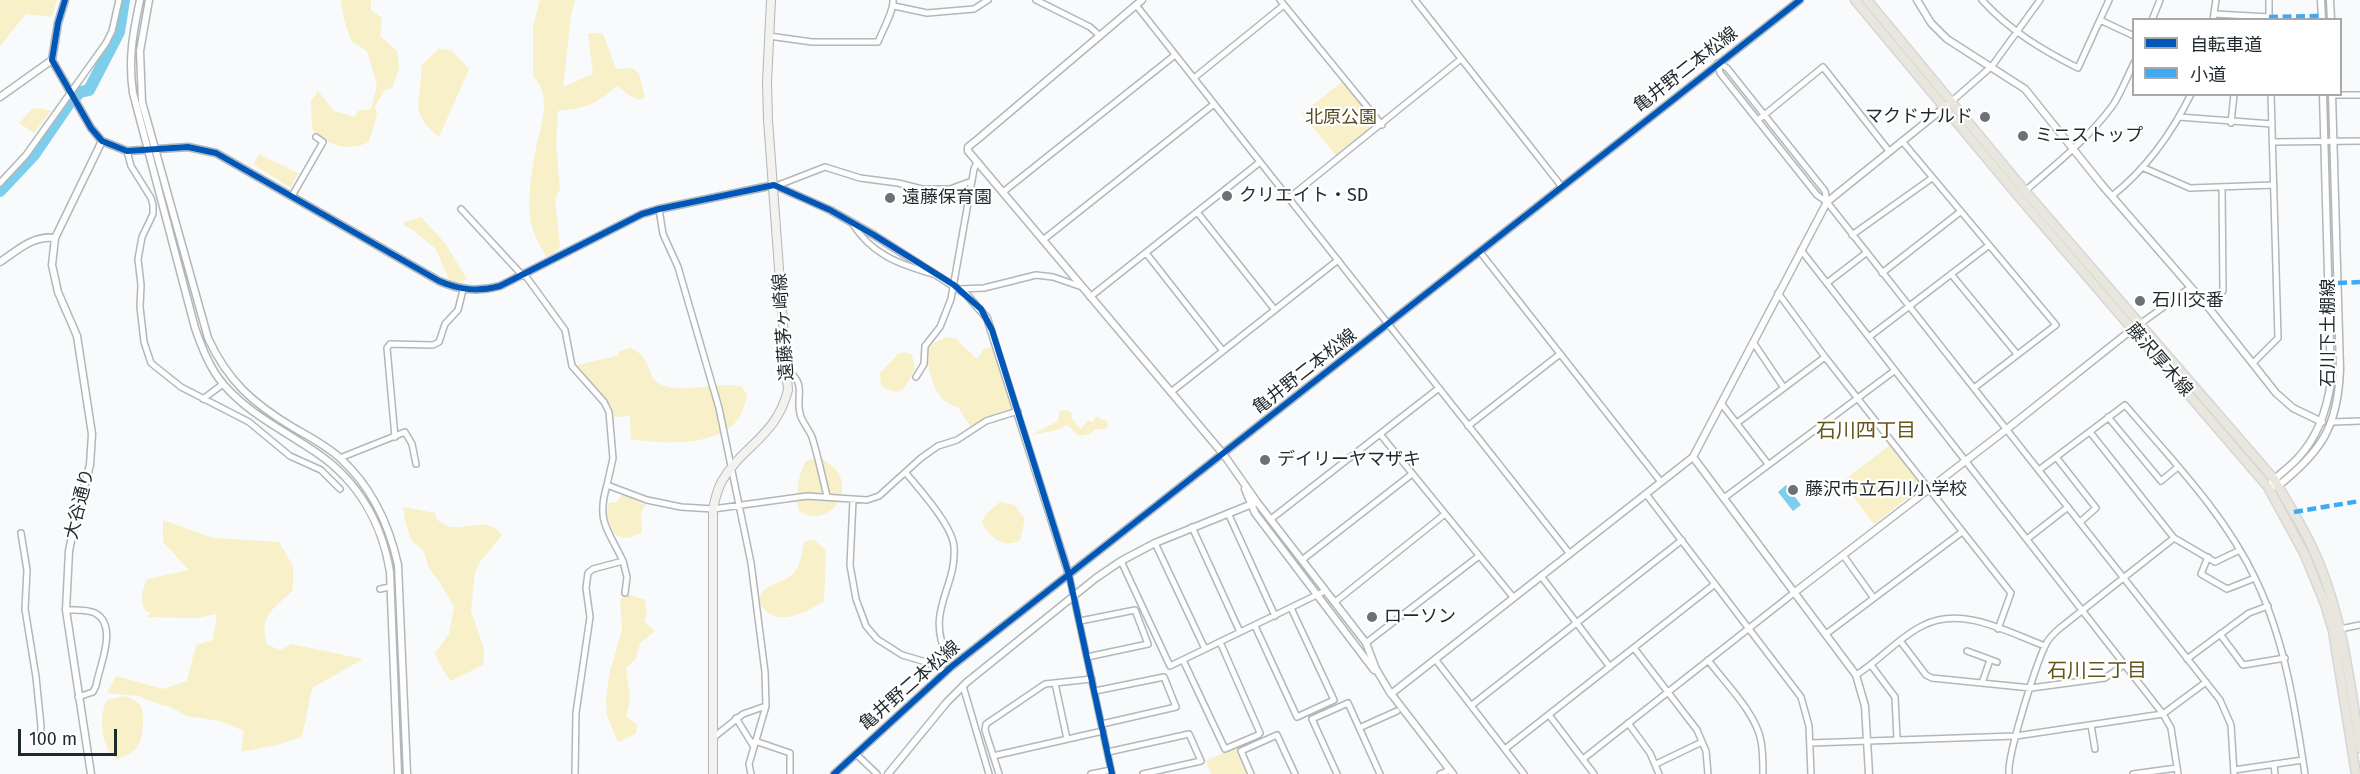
<!DOCTYPE html>
<meta charset="utf-8">
<style>
body{margin:0}
#map{position:relative;width:2360px;height:774px;overflow:hidden;background:#f8fafc;font-family:"Fira Sans","Noto Sans JP",sans-serif}
canvas{display:block}
.legend{position:absolute;left:2132px;top:18px;width:210px;height:78px;box-sizing:border-box;background:#fff;border:2px solid #a5a9aa;margin:0;padding:8px 10px;list-style:none;font-size:18px;color:#1f282b}
.legend li{display:flex;align-items:center;gap:12px;height:30px}
.legend b{width:30px;border:2px solid #a5a9aa}
.scale{position:absolute;left:18px;top:729px;width:99px;height:27px;box-sizing:border-box;border:3px solid #1f282b;border-top:0;padding-left:8px;font-size:18px;line-height:21px;white-space:nowrap;color:#1f282b;-webkit-text-stroke:4px #fff;paint-order:stroke}
</style>
<div id="map">
<canvas width="2360" height="774"></canvas>
<ul class="legend">
<li><b style="height:8px;background:#0057b8"></b>自転車道</li>
<li><b style="height:8px;background:#3fa9f5"></b>小道</li>
</ul>
<div class="scale">100 m</div>
</div>
<script>
const ctx = document.querySelector('canvas').getContext('2d');
ctx.lineJoin = 'round';
function fillPath(path, color) { ctx.fillStyle = color; ctx.fill(path, 'evenodd'); }
function strokePath(path, color, width, dash) { ctx.strokeStyle = color; ctx.lineWidth = width; ctx.lineCap = dash ? 'butt' : 'round'; ctx.setLineDash(dash || []); ctx.stroke(path); }
function label(font, color, halo, rows, align = 'center') {
  ctx.font = font + ' "Fira Sans","Noto Sans JP",sans-serif'; ctx.lineWidth = 4.5; ctx.setLineDash([]); ctx.textBaseline = 'middle'; ctx.strokeStyle = halo; ctx.fillStyle = color; for (const [text, x, y, turn = 0] of rows) {
    ctx.save(); ctx.translate(x, y); ctx.rotate((+turn || 0) * Math.PI / 180); ctx.textAlign = isNaN(turn) ? turn : align; if (halo) ctx.strokeText(text, 0, 0); ctx.fillText(text, 0, 0); ctx.restore();
  }
}
fillPath(new Path2D(`
 M0 0H57L52 17 26 14 0 46Z
 M341 0H371V10L382 18 380 36 397 51 399 69 392 88 384 91 375 106 377 114 369 142C346 152 330 146 312 129L311 101 318 91 334 111 355 117 358 111 371 109 377 85 367 51 351 41 344 19Z
 M540 0H575L571 15 563 87 593 74 588 33H603L616 69 632 68 639 74 645 97 640 100 630 96 617 86C594 106 587 107 558 111L556 144 560 189 555 199 560 248 547 257C540 247 532 231 530 219 528 203 531 175 534 159 538 131 555 99 533 76V27Z
 M438 49 451 50 469 69 439 137 426 125 418 110 422 65Z
 M1344 80 1382 125 1339 159 1302 114Z
 M39 108 51 111 34 133 19 123 32 109Z
 M259 154 298 173 291 188 253 164Z
 M421 217 445 243 467 279 458 283 450 282 436 249 414 231 404 225V222Z
 M947 337 955 338 977 359 984 349 993 346 1014 409 984 420 972 429 958 407C932 401 931 373 925 351L928 346Z
 M630 348C654 357 645 379 662 385 688 395 716 380 742 387L747 396C745 402 744 409 741 414 724 448 663 444 631 439L630 416 614 417 612 407 577 365 617 356 620 351Z
 M906 352 912 355 915 369C905 387 903 399 881 386L880 373 898 354Z
 M1067 410 1072 413 1071 418 1081 429 1088 420 1093 422 1096 416 1108 422 1106 429H1095L1090 434 1079 436 1067 425 1057 430 1031 435 1058 421 1060 411Z
 M1891 444 1923 486 1874 524 1842 482Z
 M820 457C825 461 834 467 838 472 853 499 824 528 799 511 795 496 798 474 806 461Z
 M622 494 646 505 641 512 642 532C630 539 624 540 613 533L606 513 609 503 617 502Z
 M1000 502 1014 505 1025 519 1020 540C1005 550 987 536 982 521L987 513Z
 M403 507 435 513 437 520C441 522 446 526 451 527 470 530 487 516 502 535L480 562 475 572 471 611 484 649 483 665 451 681 443 670 435 653 449 634 454 607 439 581 429 568 423 550 412 541 406 525Z
 M163 520 213 538 279 542 293 566V590C274 609 258 615 267 645L281 650 291 644 363 659 312 688 302 737 281 744 241 752 244 731 220 721 187 716 168 706 161 705 138 696 107 693 116 676 163 689 187 681 196 645 213 640 217 614 195 618 146 617 151 613 145 611C140 598 142 591 147 579L189 570 163 542Z
 M809 540H814C817 543 823 546 825 550 827 553 824 593 824 601 809 611 780 627 764 609 761 605 759 602 760 597 764 583 786 583 794 573 801 564 802 552 804 542Z
 M628 594 645 600 647 611 644 621 655 631 640 643 636 659 626 668 630 699 626 716 637 725 636 734 618 742 607 716 606 702 609 675 622 630 620 599Z
 M126 696C130 698 136 701 139 704 143 709 144 717 143 723 142 744 138 752 117 759 101 749 98 716 107 700Z
 M1239 746 1251 774H1211L1206 761Z`), '#f7f0c8');
fillPath(new Path2D(`
 M1786 485 1801 505 1793 511 1778 492Z`), '#7dceeb');
strokePath(new Path2D(`
 M0 191 33 156 70 102 80 92 89 90 119 32 124 0`), '#7dceeb', 12);
const minor = new Path2D(`
 M1036 0 1090 27 1100 36
 M1280 0 1382 125
 M1415 0 1562 187
 M1982 0C2009 30 2042 50 2078 68L2109 0
 M2269 0V18
 M1136 5 1570 554
 M894 6 927 13 974 9 988 0
 M2215 14 2269 17
 M2100 20 2134 36
 M2152 20 2160 0
 M2213 20 2216 0
 M769 36 812 42H878C882 31 894 11 893 0
 M1718 63 1720 73 1817 195 1827 202 2220 700 2231 725 2234 774
 M1718 63 1727 68 1825 191 1827 202
 M1194 78 1284 5
 M2332 95H2360
 M1951 102 1992 66 2040 0
 M2179 117 2272 124
 M1758 120 1823 67 1889 151
 M2231 123 2234 94
 M1902 141 2056 325 1974 388
 M2273 142 2360 141
 M127 151 131 166 151 198 153 205V214L142 237 138 259 141 285 140 307 144 342 151 363 181 387 249 422 290 456 321 470 340 489
 M2144 168 2190 188 2274 185
 M0 183 26 155 106 43 112 31 119 0
 M776 186 825 167 860 178 898 183 922 189H950L972 181
 M2025 191C2055 165 2089 138 2113 105 2121 93 2127 77 2134 63
 M1003 192 1175 55
 M292 196 323 142 316 137
 M2112 196C2147 168 2171 135 2191 94
 M1289 198 1461 59
 M461 209 523 276
 M659 209 663 234 678 267 719 408 751 563 765 672 766 706 749 764 751 774
 M1197 212 1275 310
 M852 223C872 255 899 264 933 274
 M1852 235 1932 178
 M1043 240 1214 104
 M1801 250 2163 714 2171 728 2178 774
 M1480 252 1661 482
 M1146 253 1223 351
 M1882 273 1960 212
 M1951 274 2017 354
 M525 275 565 330 572 366 604 402 609 412 613 458 607 485 647 500 681 507 713 509 807 496 867 500 879 496 921 458 938 446 957 440 986 421 1018 411
 M1827 283 1866 253
 M960 289 984 288 1036 275 1053 277 1082 287
 M1778 293 1825 357 2011 593 1998 629
 M1090 297 1260 162
 M2207 306 2223 291 2222 187
 M2140 324 2191 287
 M1869 337 1988 246
 M1753 342 1784 388
 M2253 363 2278 338 2271 94
 M788 371C808 385 794 398 801 417 804 424 809 430 812 437 818 456 822 476 827 496
 M916 377 924 364 925 346 940 327 951 299 974 169 977 162
 M1171 392 1338 260
 M203 399 223 384
 M1721 403 1768 464
 M2108 417 2161 481 2178 467
 M2333 422 2360 421
 M1737 423 1825 357
 M1468 426 1560 354
 M2090 432 2174 538 2215 562 2240 550
 M1380 434 1513 597
 M395 437 387 348 390 344 433 345 439 342 445 324 458 310 463 290
 M2056 457 2096 508 2080 522
 M340 458 405 432 412 444 416 464
 M2039 470 2125 405C2172 460 2225 514 2256 580 2285 641 2295 708 2305 774
 M906 473C919 489 953 526 954 547 957 588 925 610 947 656
 M1646 494 1801 697 1809 726 1811 774
 M1724 498 1894 371
 M853 500 850 565 856 599 866 626 877 639 902 655 926 662 945 672
 M1228 513 1275 616
 M1271 519 1439 388
 M1192 527 1240 632
 M21 533 27 570 25 609 36 677 41 726 40 741
 M2027 539 2068 507
 M1155 543 1205 649
 M1843 555 1873 597
 M2208 557 2201 574 2227 589 2255 578
 M1302 560 1412 474
 M623 561 627 577 625 593
 M1121 561 1170 666 1325 591
 M1069 575 1112 774
 M1541 576 1610 667
 M380 589 390 587
 M1335 602 1445 514
 M66 610C75 610 87 609 95 613 119 626 99 666 96 686L93 692 78 697
 M1080 621 1135 610 1148 644 1087 657
 M1255 626 1297 717 1334 700 1291 608
 M2340 629 2360 625
 M1826 634 1962 532
 M2220 634 2243 665 2285 658
 M1901 642 1926 675 1932 678 2031 688 2105 678 2125 664
 M1366 643 1479 556
 M1634 648 1697 730 1706 751 1708 774
 M1967 651 1997 662
 M1435 659 1524 774
 M2187 659 2249 613 2268 606
 M1183 660 1225 749 1258 735 1260 733 1220 642
 M1708 660C1725 683 1756 713 1761 741 1763 752 1763 763 1763 774
 M1871 665 1895 697 1897 739
 M1856 675C1879 661 1898 638 1922 626 1962 605 2007 632 2045 646
 M1055 683 1067 739
 M1982 683 1990 660
 M963 686 989 774
 M1095 691 1164 677 1176 707 1102 724
 M1472 705 1682 540
 M1549 715 1594 774
 M736 718 754 747
 M1628 723 1650 753 1659 774
 M2091 725 2095 749
 M1359 728 1397 711
 M714 737 743 714 766 706
 M755 741 790 753V774
 M1810 743 2016 736 2163 714 2206 682
 M1505 749 1715 584
 M1108 752 1189 734 1201 761 1143 774
 M856 754 877 774
 M993 756 1103 731
 M1583 759 1795 592
 M1656 764 1702 742
 M2274 764 2275 774
 M2234 770 2303 760
 M575 774 576 713 590 617 586 588 588 573 593 569 623 561C608 529 596 522 607 485
 M999 774 985 730 986 724 1045 684 1092 679
 M1091 774 1111 770
 M1251 774 1241 751 1277 735 1295 774
 M1337 774 1312 719 1348 703 1380 774
 M1440 774 1450 770
 M2009 774C2007 755 2036 665 2045 646 2048 639 2054 633 2060 628L2174 538
 M2133 774 2177 768`);
const tertiary = new Path2D(`
 M65 0 58 23 52 60 91 128 102 141 127 151 188 147 216 153 439 281C460 290 478 292 500 286L642 214 659 209 774 185 830 210 874 235 966 294 987 318 1069 575
 M140 0C133 33 128 59 133 93L195 328C202 348 210 369 224 385 250 415 285 431 317 453 358 481 382 523 390 572L398 774
 M149 0 140 51 142 102 208 338C228 382 254 404 294 428 310 437 327 446 340 458 372 487 389 524 398 565L407 774
 M1142 0 978 139 968 147V151L1224 455 1257 502 1366 643 1376 669 1391 694
 M1917 0 1931 23 1947 39 2025 89 2102 185 2208 307 2276 393 2293 408 2322 422
 M2321 0 2322 20
 M2330 0 2331 20
 M0 97 52 60
 M0 262C18 250 33 235 55 238
 M1693 457 1856 675 1865 706 1869 774
 M2272 482C2279 474 2289 468 2297 459 2318 437 2327 411 2331 381L2323 94
 M2274 486H2278C2322 451 2338 426 2340 369L2332 94
 M1245 489 1255 513 1374 670
 M1795 592 2007 429 2135 327
 M1389 691 1453 774
 M1391 694 1693 457 1827 202 1946 106
 M91 774 66 610 69 551 75 521 90 465 92 434 77 336 58 292 52 265 55 238 102 141
 M834 774 951 667 1800 0
 M888 774 947 702 967 682 1096 578 1121 561 1155 543 1257 502`);
const secondary = new Path2D(`
 M713 774V509C715 499 717 490 722 481 743 445 776 437 788 390L768 120 767 82 771 0`);
const primary = new Path2D(`
 M1855 0 2019 197 2268 487 2304 553 2325 604 2333 631 2356 774
 M1867 0 2025 191 2274 479C2287 502 2301 523 2312 547 2342 610 2350 681 2360 748`);
strokePath(minor, '#b2b7b9', 8);
strokePath(tertiary, '#b2b7b9', 9);
strokePath(secondary, '#b2b7b9', 10);
strokePath(primary, '#d4d7d8', 11);
strokePath(minor, '#fefeff', 5);
strokePath(tertiary, '#fefeff', 6);
strokePath(secondary, '#f3f2ee', 8);
strokePath(primary, '#e9e7dd', 8);
strokePath(new Path2D(`
 M2269 17 2321 16
 M2338 283 2360 282
 M2294 512 2360 501`), '#3fa9f5', 4.5, [9, 4.5]);
strokePath(new Path2D(`
 M65 0 58 23 52 60 91 128 102 141 127 151 188 147 216 153 439 281C460 290 478 292 500 286L642 214 659 209 774 185 830 210 874 235 954 285 981 309 992 330 1069 575 1112 774
 M834 774 951 667 1800 0`), '#0057b8', 6);
for (const [x, y, r, color] of [
 [1985,117,6,"#6b7274"],
 [2023,136,6,"#6b7274"],
 [1227,196,6,"#6b7274"],
 [890,198,6,"#6b7274"],
 [2140,301,6,"#6b7274"],
 [1265,460,6,"#6b7274"],
 [1793,490,6,"#6b7274"],
 [1372,617,6,"#6b7274"]
]) { const dot = new Path2D(); dot.arc(x, y, r, 0, 2 * Math.PI); ctx.fillStyle = color; ctx.fill(dot); strokePath(dot, '#fff', 2); }
label('18px', '#1f282b', '#fff', [
 ["亀井野二本松線",1686,70,-38],
 ["遠藤茅ヶ崎線",784,327,-94],
 ["石川下土棚線",2329,333,-90],
 ["藤沢厚木線",2159,360,49],
 ["亀井野二本松線",1305,372,-38],
 ["大谷通り",80,504,-76],
 ["亀井野二本松線",910,686,-41]
]);
label('18px', '#1f282b', '#fff', [
 ["マクドナルド",1973,117,"right"],
 ["ミニストップ",2035,136],
 ["クリエイト・SD",1239,196],
 ["遠藤保育園",902,198],
 ["石川交番",2152,301],
 ["デイリーヤマザキ",1277,460],
 ["藤沢市立石川小学校",1805,490],
 ["ローソン",1384,617]
], 'left');
label('18px', '#534b23', '#fff', [
 ["北原公園",1341,118]
]);
label('20px', '#615519', '#fff', [
 ["石川四丁目",1866,431],
 ["石川三丁目",2097,671]
]);
</script>
